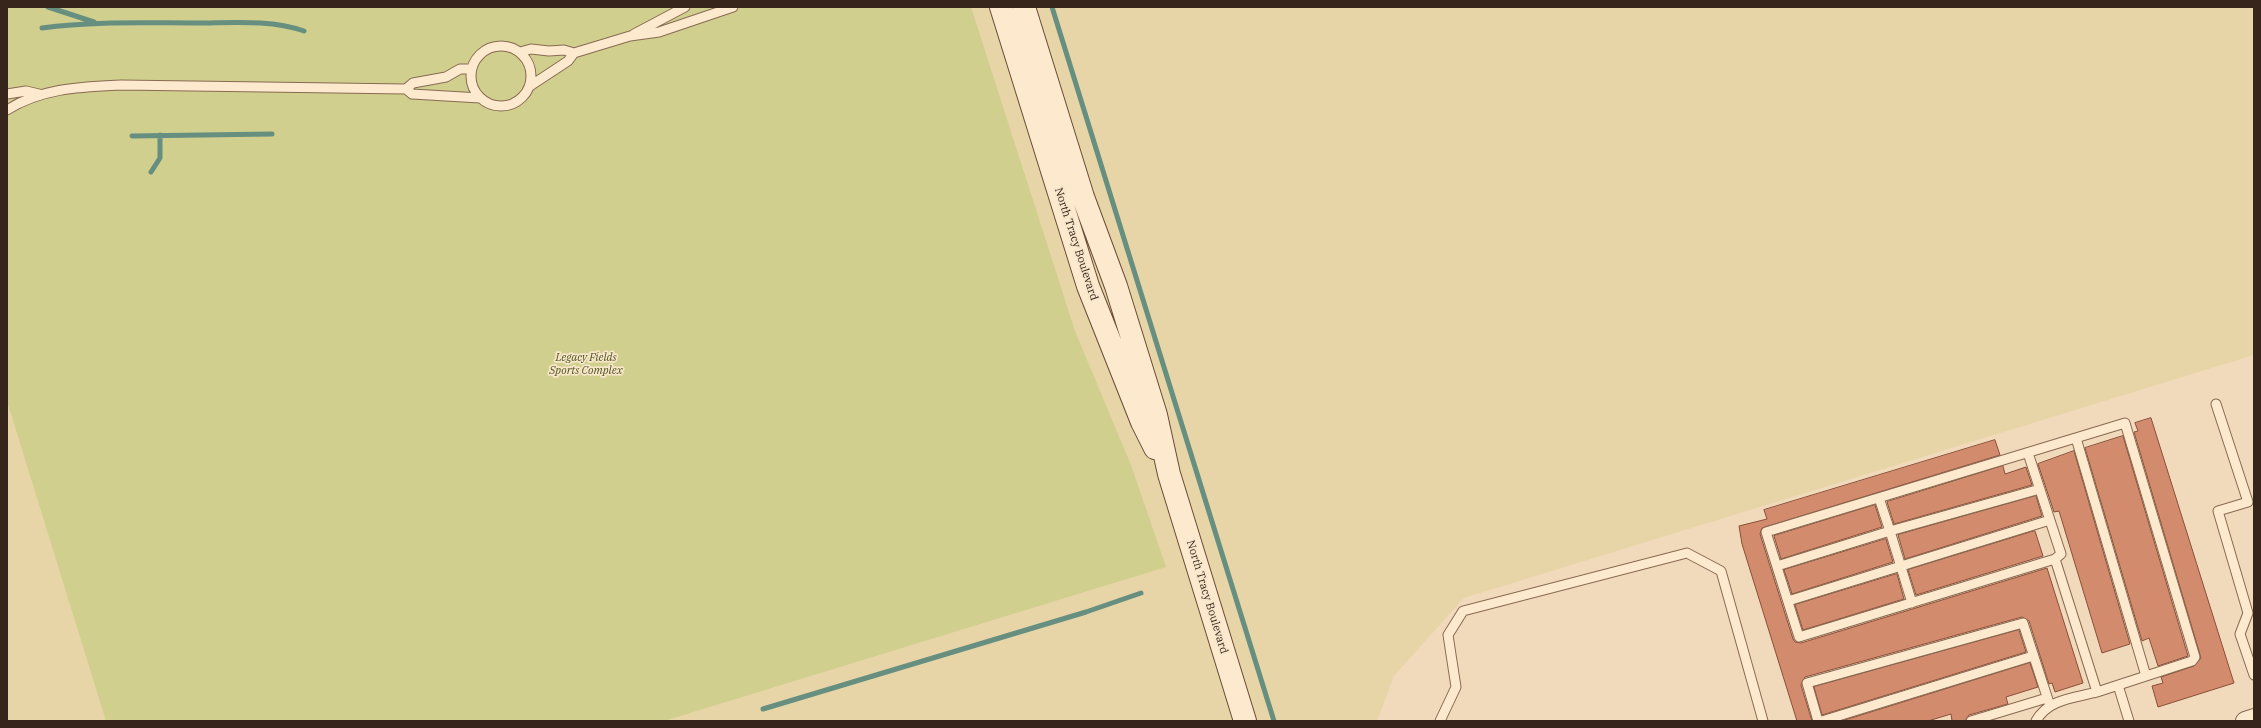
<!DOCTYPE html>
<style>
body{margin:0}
#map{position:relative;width:2261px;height:728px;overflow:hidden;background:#f1dabb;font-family:"IBM Plex Serif",serif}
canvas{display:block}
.frame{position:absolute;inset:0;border:8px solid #37241a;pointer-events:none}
</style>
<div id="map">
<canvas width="2261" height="728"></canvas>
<div class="frame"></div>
</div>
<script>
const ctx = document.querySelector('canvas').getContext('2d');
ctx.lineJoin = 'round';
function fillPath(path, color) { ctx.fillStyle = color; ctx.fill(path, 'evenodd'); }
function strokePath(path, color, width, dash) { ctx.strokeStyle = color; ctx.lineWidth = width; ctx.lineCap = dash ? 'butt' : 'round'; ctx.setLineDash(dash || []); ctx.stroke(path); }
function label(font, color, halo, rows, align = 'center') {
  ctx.font = font + ' "IBM Plex Serif",serif'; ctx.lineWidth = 3.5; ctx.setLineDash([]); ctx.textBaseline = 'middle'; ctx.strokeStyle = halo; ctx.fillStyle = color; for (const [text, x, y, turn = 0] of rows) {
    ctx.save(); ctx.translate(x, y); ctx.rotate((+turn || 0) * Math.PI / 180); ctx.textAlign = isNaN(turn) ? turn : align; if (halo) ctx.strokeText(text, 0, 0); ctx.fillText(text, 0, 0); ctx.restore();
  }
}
fillPath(new Path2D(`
 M7 7H2254V355L1464 598 1394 676 1377 721H7Z`), '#e7d5a7');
fillPath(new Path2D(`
 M7 7H971L1075 331 1131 465 1166 567 664 721H106L7 401Z`), '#d0cf8e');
strokePath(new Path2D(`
 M48 7 94 22
 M1052 7 1274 721
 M42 28C93 21 144 23 195 23 231 23 269 19 304 31
 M132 136 272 134
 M151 172 160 158V135
 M763 709 1086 612 1141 593`), '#668f80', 5);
const building = new Path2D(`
 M2151 418 2234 683 2158 707 2152 686 2163 683 2161 677 2194 666 2201 658 2134 432 2138 431 2135 423Z
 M2123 436 2188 656 2158 666 2149 638 2142 641 2085 448Z
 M1995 440 2000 455 1762 528 1760 534 1793 639 1795 642 1801 643 2047 568 2083 683 2055 692 2052 683 2049 684 2029 621 2022 617 1805 677 1801 685 1812 721H1797L1742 544 1739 526 1767 519 1764 510Z
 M2074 451 2130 644 2102 653 2059 511 2054 512 2038 464Z
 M2003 466 2005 474 2026 467 2032 485 1894 524 1887 502Z
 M2036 496 2042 516 1905 559 1898 535Z
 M1875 505 1882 527 1781 559 1774 536Z
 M2035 531 2043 556 1916 595 1908 570Z
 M1886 539 1893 562 1792 594 1784 570Z
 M1897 574 1904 599 1803 630 1795 605Z
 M2019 630 2026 652 1822 715 1814 687Z
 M2030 663 2038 687 2006 697 2008 704 1969 715 1965 721H1952L1951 714 1928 721H1842Z`);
fillPath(building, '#d38b6d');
strokePath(building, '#8a4e37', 1);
const lane = new Path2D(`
 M634 34 685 7
 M471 76a30 30 0 1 1 60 0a30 30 0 1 1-60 0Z
 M520 52 531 49 549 51 564 50 574 53 630 36 659 32 733 7
 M530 86 568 61 574 53
 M406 89 413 83 446 77 460 69H472
 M7 94 26 91 39 94
 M7 110C41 88 81 87 121 85L406 89 412 94 480 98
 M2216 404 2248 502 2218 511 2248 613 2240 634 2254 675
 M2125 423 2195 657 2192 661 2097 692 2055 559 1799 637 1766 532Z
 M2076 438 2146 676
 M2028 453 2061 554 2055 559
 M1777 566 1890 531 1879 498
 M1788 601 2050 520
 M1912 603 1890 531 2040 489
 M2118 685 2129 721
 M1440 721 1456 687 1448 635 1463 611 1687 553 1721 571 1763 721
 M1818 721 1807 683 2023 623 2050 706
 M1822 721 2033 656
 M1971 721 2047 698
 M2036 721C2048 699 2074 698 2097 692`);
const street = new Path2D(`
 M2245 721 2254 718`);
const secondary = new Path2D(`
 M1001 7 1088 286 1142 422 1155 448
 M1024 7 1083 197 1116 286 1156 415 1169 474 1245 721`);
strokePath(lane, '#896a53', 11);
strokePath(street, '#896a53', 20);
strokePath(secondary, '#6b4b37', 24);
strokePath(lane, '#fce9ce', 9);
strokePath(street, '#fce9ce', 18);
strokePath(secondary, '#fce9ce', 22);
label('11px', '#37241a', '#f8e6cb', [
 ["North Tracy Boulevard",1076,244,72],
 ["North Tracy Boulevard",1207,597,73]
]);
label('italic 11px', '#4e551f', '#f8e6cb', [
 ["Legacy Fields",586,358],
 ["Sports Complex",586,371]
]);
</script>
